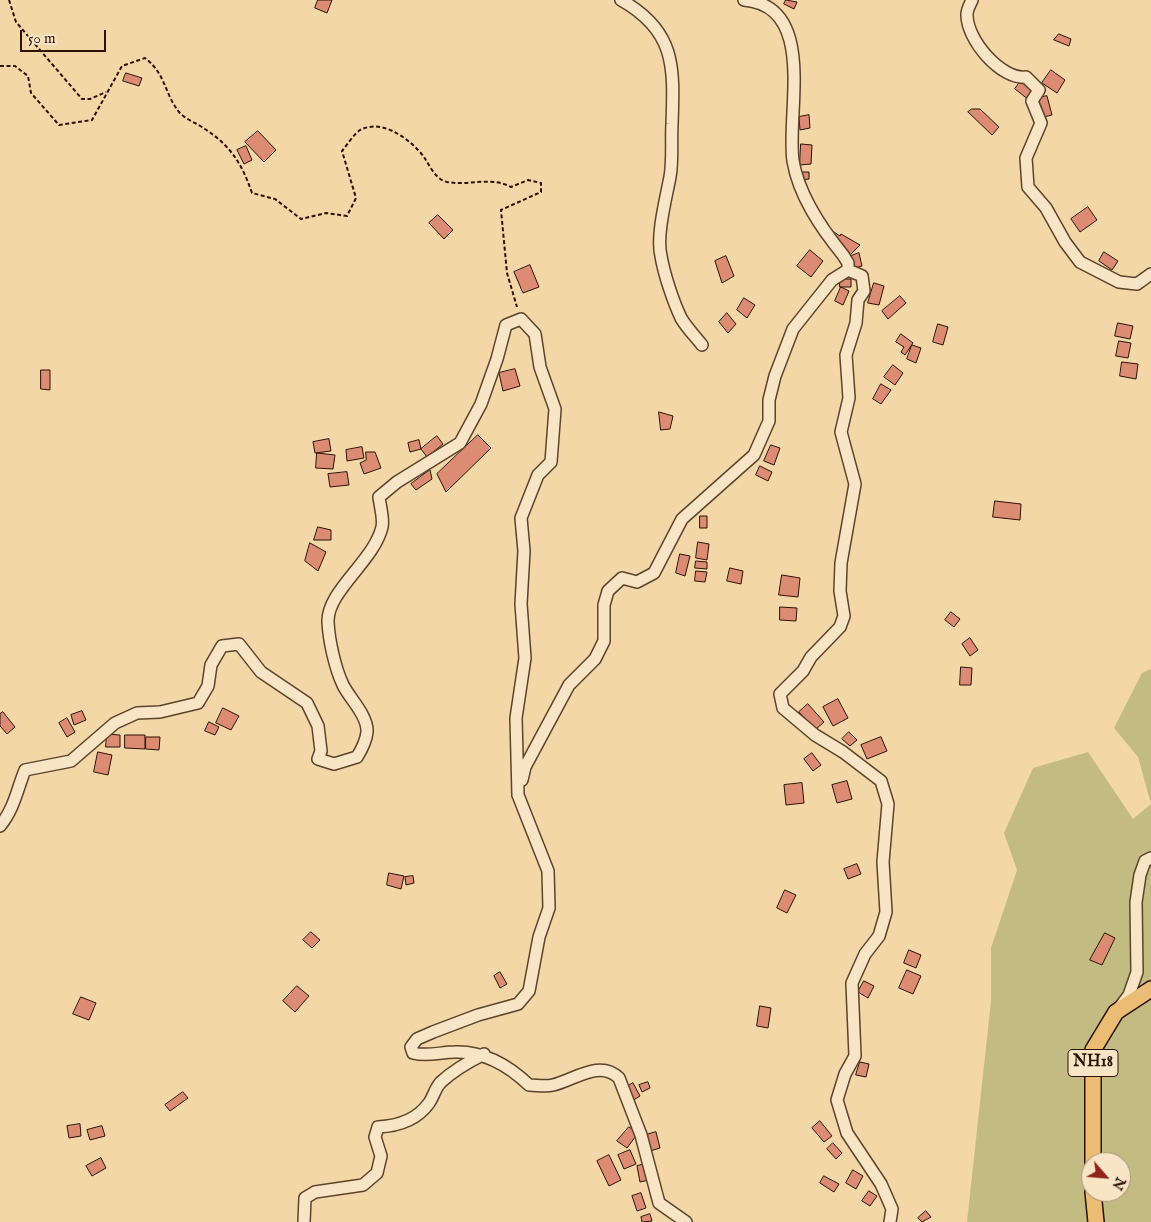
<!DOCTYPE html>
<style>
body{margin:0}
#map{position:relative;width:1151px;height:1222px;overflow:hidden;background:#f3d7a7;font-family:"IM FELL English",serif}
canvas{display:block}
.north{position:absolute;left:1081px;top:1152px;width:50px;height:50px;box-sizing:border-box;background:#f7e5c6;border:1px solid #a59178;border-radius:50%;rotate:117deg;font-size:14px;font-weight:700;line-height:20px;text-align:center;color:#2b1202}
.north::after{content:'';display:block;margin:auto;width:18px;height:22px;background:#8f2418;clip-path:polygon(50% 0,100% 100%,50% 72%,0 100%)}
.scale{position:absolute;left:20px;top:30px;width:86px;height:22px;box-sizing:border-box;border:2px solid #2b1202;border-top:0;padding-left:6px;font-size:15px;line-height:18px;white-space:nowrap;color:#2b1202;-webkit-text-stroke:4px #f7e5c6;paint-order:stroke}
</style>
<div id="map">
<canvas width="1151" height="1222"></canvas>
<div class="north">N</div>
<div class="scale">50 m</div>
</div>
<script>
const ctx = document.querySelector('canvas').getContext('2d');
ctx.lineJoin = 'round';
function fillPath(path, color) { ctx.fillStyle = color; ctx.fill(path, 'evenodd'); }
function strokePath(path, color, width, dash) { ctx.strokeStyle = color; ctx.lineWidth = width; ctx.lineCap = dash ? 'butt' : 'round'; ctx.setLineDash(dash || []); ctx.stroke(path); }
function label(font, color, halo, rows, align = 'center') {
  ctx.font = font + ' "IM FELL English",serif'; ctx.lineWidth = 5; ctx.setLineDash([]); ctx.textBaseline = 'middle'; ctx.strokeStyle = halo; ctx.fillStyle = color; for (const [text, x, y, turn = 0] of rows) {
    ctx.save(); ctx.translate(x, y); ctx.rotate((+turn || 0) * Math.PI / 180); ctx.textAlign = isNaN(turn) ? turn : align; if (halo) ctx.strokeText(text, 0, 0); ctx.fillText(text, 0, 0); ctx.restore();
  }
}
fillPath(new Path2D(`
 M1151 669V1222H967L991 1001V948L1017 870 1004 833 1033 768 1088 752 1133 819 1151 804 1138 757 1114 728 1142 673ZM1091 1162H1121V1192H1091Z`), '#c3bc82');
const building = new Path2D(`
 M318 0H332L327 13 315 8Z
 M786 0 797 2 794 9 784 4Z
 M1059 34 1071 39 1069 46 1054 40Z
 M1051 70 1065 80 1057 93 1042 83Z
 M126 73 142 78 139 86 123 81Z
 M1022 79 1036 89 1029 100 1015 89Z
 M1047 96 1052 115 1039 118 1034 99Z
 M972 109H980L999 127 992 135 968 112Z
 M809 115 810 128 800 130 799 117Z
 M258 131 276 150 264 162 245 142Z
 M801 144 812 145 811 164 800 165Z
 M246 146 252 160 244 164 237 150Z
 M800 172H809V179L800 180Z
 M1088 207 1097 220 1080 232 1071 219Z
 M438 215 453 230 444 239 429 223Z
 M834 232 840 236 841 234 860 245 850 255 831 235Z
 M810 250 823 261 811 277 797 266Z
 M1104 252 1118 261 1112 270 1099 261Z
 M859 253 862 266 855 268 851 256Z
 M726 256 734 276 722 283 715 261Z
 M530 265 539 287 523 293 514 272Z
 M840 279H851V287H840Z
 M874 283 884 286 879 305 868 303Z
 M841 287 849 291 843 305 835 301Z
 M900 296 906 303 888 319 882 311Z
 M744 298 755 305 747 318 737 310Z
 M727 313 736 324 728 333 719 322Z
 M1118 323 1133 326 1130 339 1115 336Z
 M938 324 948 327 943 345 933 342Z
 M901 334 913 343 905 355 901 352 904 347 896 342Z
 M1119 341 1131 343 1128 358 1116 356Z
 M912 345 921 348 916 363 907 359Z
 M1122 362 1138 364 1136 379 1120 376Z
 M893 365 903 373 895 385 884 377Z
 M515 369 520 386 503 391 499 373Z
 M41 370H50V390L41 389Z
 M881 384 891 390 881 404 873 399Z
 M659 412 673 416 670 429 661 430Z
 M478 435 491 448 446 492 437 474Z
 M437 436 443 444 427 457 421 449Z
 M329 439 331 451 315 453 313 442Z
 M419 440 421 449 410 452 408 443Z
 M771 445 780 448 774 465 764 461Z
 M362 447 364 458 347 461 346 450Z
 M366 452H375L381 468 364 474 360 463 366 460Z
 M317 453 335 455 333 469 316 468Z
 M760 466 772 472 768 481 756 475Z
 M430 470 432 479 416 490 411 484Z
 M347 472 349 485 330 487 328 474Z
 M995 501 1021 504 1020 520 993 517Z
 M700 516H707V528H700Z
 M318 527 331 530V540H314Z
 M698 542 709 544 707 560 696 558Z
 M310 543 326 552 318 571 305 561Z
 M680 554 690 556 685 576 676 573Z
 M696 561 707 562V569L695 568Z
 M730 568 743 571 741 584 727 581Z
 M696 571 707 572 705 582 695 581Z
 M782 575 800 578 798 597 779 595Z
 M780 607 797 608 796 621 780 620Z
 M951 612 960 619 954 627 945 620Z
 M970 638 978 650 970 656 962 644Z
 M961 667 972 668 971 685H960Z
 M838 699 848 718 833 726 823 707Z
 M808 704 824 722 815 730 799 712Z
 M223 708 239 716 231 730 216 723Z
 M82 711 86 720 74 725 71 715Z
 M3 712 15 727 7 734 0 726V714Z
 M67 718 75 732 67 737 59 723Z
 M209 722 219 727 215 735 205 731Z
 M849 732 857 740 850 746 842 739Z
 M107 734 120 735V747H106Z
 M125 735H145V749L125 748Z
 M146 737H160L159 750 146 749Z
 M881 737 887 751 867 759 861 745Z
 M98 752 112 755 108 775 94 772Z
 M812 753 821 765 813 771 804 759Z
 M847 781 852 799 837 803 832 785Z
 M802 783 804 803 786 805 784 785Z
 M857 864 861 874 848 879 844 869Z
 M389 873 404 876 401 889 387 885Z
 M413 876 414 883 406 885 405 877Z
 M785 890 796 895 787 913 777 908Z
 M311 932 320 940 312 948 303 940Z
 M1105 933 1115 938 1102 965 1090 960Z
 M909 950 921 955 916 968 904 963Z
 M907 970 921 976 913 994 899 988Z
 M500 972 507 984 500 988 494 976Z
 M864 981 874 986 868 998 858 992Z
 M297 986 309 996 295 1012 283 1001Z
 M81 997 96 1003 89 1020 73 1014Z
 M760 1006 771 1008 768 1028 757 1026Z
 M860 1062 869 1064 866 1077 856 1075Z
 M648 1082 650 1088 642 1092 639 1085Z
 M633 1083 640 1096 632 1101 625 1088Z
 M183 1092 188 1098 170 1111 165 1105Z
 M820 1121 832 1136 824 1142 812 1128Z
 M80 1124 81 1136 69 1138 67 1126Z
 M102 1126 105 1136 90 1140 87 1130Z
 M629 1127 638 1133 627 1148 617 1141Z
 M656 1132 660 1148 650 1151 646 1135Z
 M833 1143 842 1153 836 1159 827 1149Z
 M630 1150 636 1164 624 1169 618 1155Z
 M609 1155 621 1180 609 1186 597 1161Z
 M101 1158 106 1168 92 1176 86 1166Z
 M646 1164 649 1180 640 1182 637 1166Z
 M853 1170 863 1176 856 1189 846 1183Z
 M824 1176 839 1184 834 1192 820 1183Z
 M869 1191 877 1196 870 1206 862 1201Z
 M641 1193 646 1208 637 1211 632 1196Z
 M926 1211 931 1217 922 1222 918 1218Z
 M650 1214 652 1221 642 1222 641 1217Z`);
fillPath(building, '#db8c73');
strokePath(building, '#2b1202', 1);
const minor = new Path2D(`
 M621 0C676 31 674 67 672 124 671 141 673 160 670 177 666 198 656 236 661 256 664 274 673 301 681 318 686 327 695 336 702 345
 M744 0C818 6 786 113 793 161 799 196 821 228 843 255L848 263V270
 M972 0C970 4 967 10 967 14 966 39 1001 80 1026 77L1039 90 1032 101 1041 123 1026 158 1028 187 1046 208 1065 242 1080 262 1119 282 1137 284 1151 274
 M522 780 525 767 569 685 595 659 604 641V605L608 591 622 578 637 582 654 573 682 519 754 455 769 421V400L775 376 793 329 832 280 848 270 862 276 864 291 858 300 856 323 846 355 849 398 841 432 855 484 841 563 840 591 844 616 840 627 811 657 803 671 780 694 783 708 815 735 843 752 881 781 888 804 883 862 886 912 879 936 865 954 852 983 855 1056 845 1074 837 1100 847 1133 881 1184 892 1209 890 1222
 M0 826C14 809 17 790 25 770L71 761 115 723 137 713 160 712 198 703 208 686 211 665 222 646 239 644 261 672 307 703 318 726 321 751 318 759 334 764 357 757C362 749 366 742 367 732 368 716 350 699 343 685 335 668 329 641 328 622 327 591 374 561 382 527 384 519 380 506 379 497L397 482 460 443 481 404 497 359 506 325 521 319 535 334 540 367 555 409 551 462 538 475 521 518 524 551 521 604 525 658 516 718 518 795 548 871 549 908 539 937 529 991 518 1004 478 1015 433 1032 417 1039 411 1047 413 1053C428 1057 440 1052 455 1052 484 1051 508 1065 529 1085 536 1085 546 1087 553 1085 574 1080 600 1059 619 1078L641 1135 659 1203 686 1222
 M1120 1007 1129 995 1137 972 1136 902 1140 875 1145 861 1151 858
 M304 1222 305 1198 315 1192 363 1185 377 1173 381 1156 375 1137 378 1127C398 1126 417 1120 429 1103 434 1096 435 1088 441 1082 454 1070 468 1062 484 1054`);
const major = new Path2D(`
 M1093 1162V1050L1116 1012 1151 989
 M1093 1192 1096 1222`);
strokePath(minor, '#5d432b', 14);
strokePath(major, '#2b1202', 18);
strokePath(new Path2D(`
 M9 0 16 22 82 99H90L106 92
 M0 66H15L28 76 31 93 59 125 92 120 122 66 145 58C166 74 164 93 179 112 185 119 198 124 205 129 231 146 242 164 252 193L275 199 301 219 326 213 347 216 356 198 342 151C347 145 354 134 360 130 383 118 411 140 424 157 430 166 435 179 447 182 469 186 491 176 511 187L528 180 541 183V192L501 210 507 273 517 307`), '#2b1202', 2, [4, 2.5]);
strokePath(minor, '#f7e5c6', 11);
strokePath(major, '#eabc74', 15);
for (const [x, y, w] of [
 [1093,1063,50]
]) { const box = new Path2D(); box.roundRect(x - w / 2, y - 13.5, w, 27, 4); ctx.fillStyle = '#f7e5c6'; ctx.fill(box); strokePath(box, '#2b1202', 1); }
label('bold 16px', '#2b1202', null, [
 ["NH18",1093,1063]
]);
</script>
